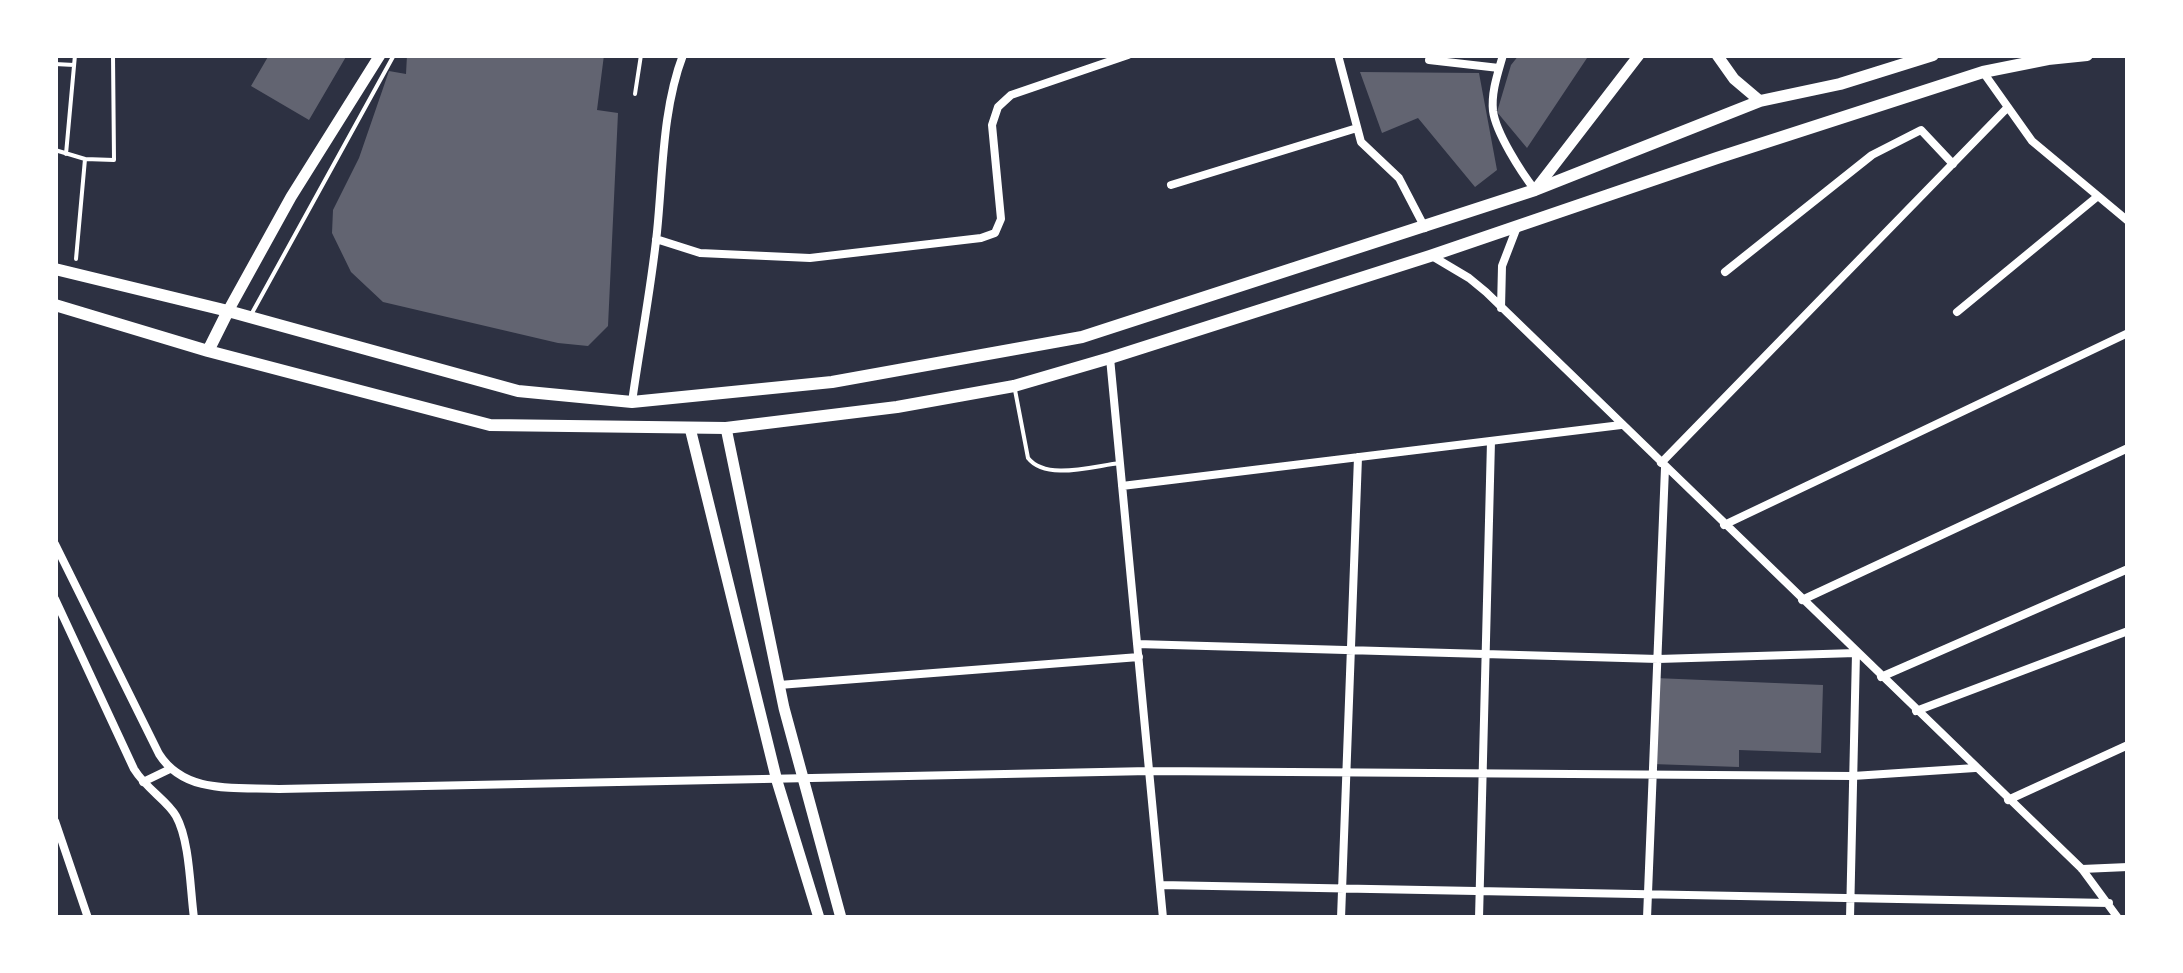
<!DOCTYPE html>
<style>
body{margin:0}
#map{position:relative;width:2183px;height:973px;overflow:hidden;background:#2d3142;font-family:"PT Sans",sans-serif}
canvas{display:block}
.frame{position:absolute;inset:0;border:58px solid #fff;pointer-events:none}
</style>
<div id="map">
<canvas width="2183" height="973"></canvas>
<div class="frame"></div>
</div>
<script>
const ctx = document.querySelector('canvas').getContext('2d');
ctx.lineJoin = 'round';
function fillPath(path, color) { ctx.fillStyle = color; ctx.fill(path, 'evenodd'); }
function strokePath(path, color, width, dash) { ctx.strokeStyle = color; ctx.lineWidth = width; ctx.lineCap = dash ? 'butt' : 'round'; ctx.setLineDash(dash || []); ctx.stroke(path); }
fillPath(new Path2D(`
 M269 55H347L309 120 251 86Z
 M407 55H604L597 110 618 113 608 326 588 346 558 343 383 302 351 272 332 233 333 210 359 158 389 71 406 74Z
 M1519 55H1589L1527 148 1497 112 1511 65Z
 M1360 72 1479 73 1497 170 1475 187 1418 118 1382 133Z
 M1655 678 1823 685 1821 753 1739 750V767L1652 764Z`), '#626471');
strokePath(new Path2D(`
 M55 64 74 65
 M55 150 85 159 76 259
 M66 154 75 55
 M85 159 114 160 113 55`), '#fff', 4);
strokePath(new Path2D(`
 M635 94 641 55
 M252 313 394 55
 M1015 390 1028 458C1046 481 1093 466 1120 463`), '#fff', 4);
strokePath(new Path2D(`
 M1338 55 1361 142 1399 178 1425 228
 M1503 55C1498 73 1491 92 1493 111 1496 133 1521 172 1535 190
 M1429 60 1499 68
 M1983 72 2032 141 2128 221
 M1171 185 1357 128
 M656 239 700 253 810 258 981 238 995 233 1001 219 992 125 998 107 1011 95 1128 55
 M1432 256 1469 278 1486 292 2082 869 2118 918
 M1725 272 1872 155 1921 130 1953 164
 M1501 308 1502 266 1517 227
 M1957 312 2098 196
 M1110 358 1163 918
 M632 402C640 345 651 289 657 232 663 174 662 110 683 55
 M1661 463 2008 107
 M1122 486 1621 425
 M1724 525 2128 333
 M55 544 159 754C185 795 236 787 279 789L1150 771 1853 776 1975 768
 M55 599 134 769C147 790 167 800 176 816 190 841 190 889 194 918
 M1802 600 2128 448
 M1137 644 1658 659 1856 653 1850 918
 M1881 677 2128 569
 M779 685 1139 657
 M1916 711 2128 631
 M143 782 170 769
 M2008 800 2128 745
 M55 821 88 918
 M2082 869 2128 867
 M1160 885 2109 903
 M1341 918 1358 457
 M1479 918 1491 441
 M1647 918 1665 468`), '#fff', 8);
strokePath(new Path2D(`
 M1717 55 1734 79 1760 101
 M1535 190 1639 55
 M228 311 291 197 380 55
 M690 428 777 781 819 918
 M726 428 784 708 841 918`), '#fff', 11);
strokePath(new Path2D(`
 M55 269 228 311 518 391 632 402 832 382 1082 337 1535 190 1760 101 1840 84 1933 55
 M55 305 208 351 490 425 726 428 897 407 1014 386 1110 358 1430 256 1717 158 1983 72 2048 59 2087 55
 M208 351 228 311`), '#fff', 12);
</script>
